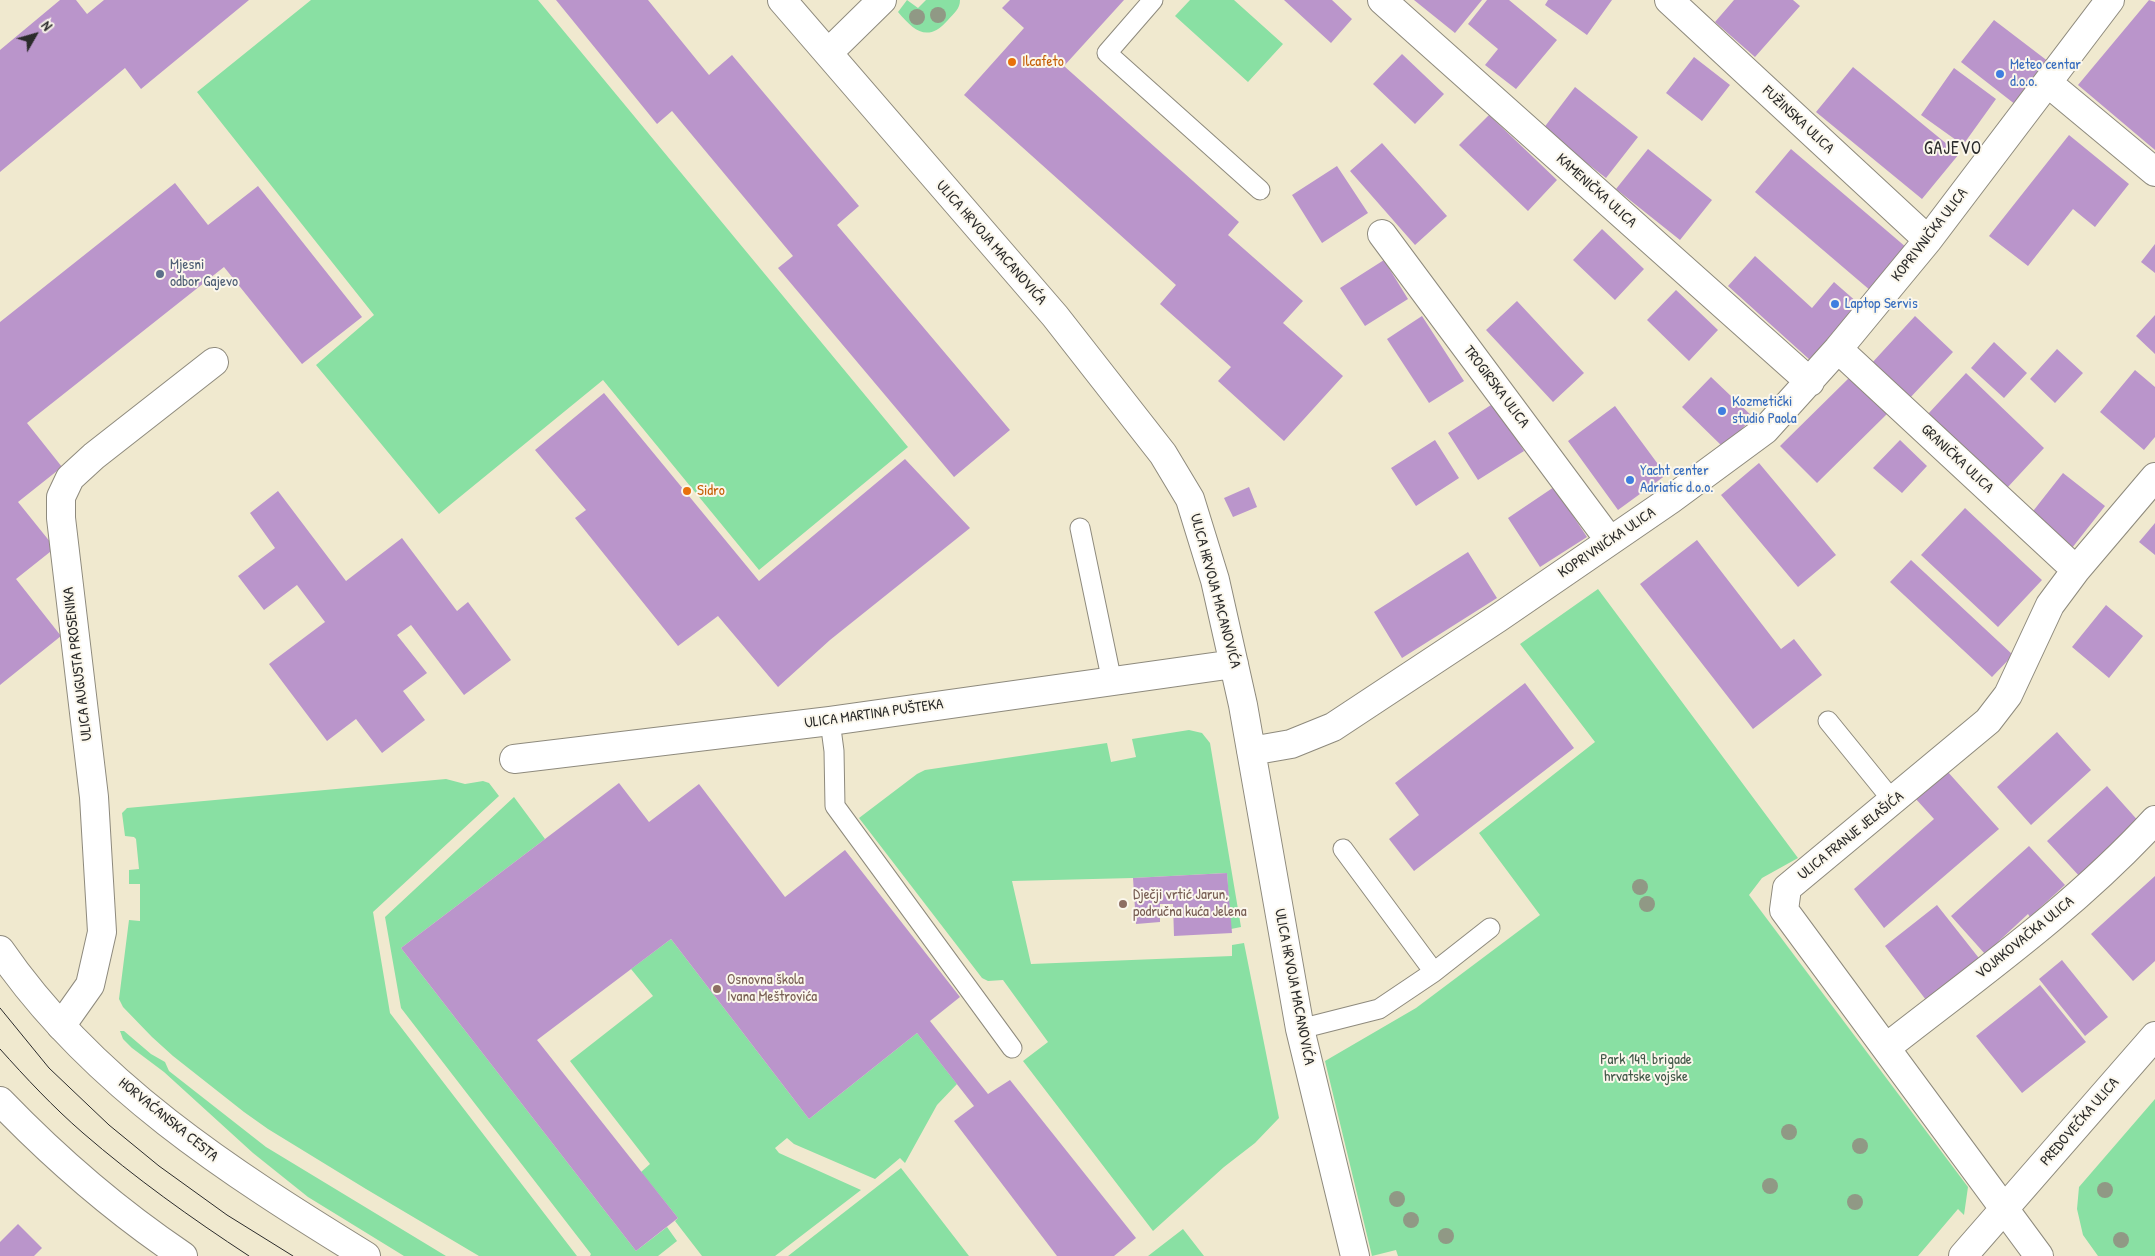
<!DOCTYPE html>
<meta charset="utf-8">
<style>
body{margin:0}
#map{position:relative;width:2155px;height:1256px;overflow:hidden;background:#f0e9cf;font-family:"Patrick Hand",sans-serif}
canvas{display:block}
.north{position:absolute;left:10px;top:10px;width:50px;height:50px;-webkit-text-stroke:4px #fbf7ec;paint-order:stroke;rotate:52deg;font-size:14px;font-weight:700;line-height:20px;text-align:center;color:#2b2b2b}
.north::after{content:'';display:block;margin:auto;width:18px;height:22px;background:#2b2b2b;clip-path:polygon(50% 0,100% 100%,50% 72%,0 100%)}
</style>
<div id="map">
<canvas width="2155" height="1256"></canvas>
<div class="north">N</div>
</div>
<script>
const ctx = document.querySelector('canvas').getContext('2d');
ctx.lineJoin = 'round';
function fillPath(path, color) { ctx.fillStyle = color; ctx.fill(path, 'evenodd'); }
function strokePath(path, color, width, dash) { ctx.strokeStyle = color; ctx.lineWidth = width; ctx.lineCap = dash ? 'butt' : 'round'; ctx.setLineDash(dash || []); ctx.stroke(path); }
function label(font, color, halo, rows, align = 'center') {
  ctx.font = font + ' "Patrick Hand",sans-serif'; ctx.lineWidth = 4; ctx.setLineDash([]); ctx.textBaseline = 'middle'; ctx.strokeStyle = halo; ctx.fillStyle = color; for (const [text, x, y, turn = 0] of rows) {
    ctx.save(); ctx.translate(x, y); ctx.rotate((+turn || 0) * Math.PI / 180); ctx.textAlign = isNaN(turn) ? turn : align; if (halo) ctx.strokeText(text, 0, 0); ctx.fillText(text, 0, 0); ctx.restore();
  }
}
fillPath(new Path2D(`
 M311 0H538L908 447 759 570 603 380 439 514 316 365 374 315 197 92Z
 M907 0 918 8 926 0H960C960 9 954 13 948 20 928 43 914 31 898 12Z
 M1190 0H1234L1283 44 1248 82 1175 16Z
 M1598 589 1798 858 1762 878 1749 895 1968 1187 1964 1215 1958 1209 1918 1256H1398L1396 1250 1372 1256 1325 1061 1416 1008 1540 915 1479 833 1595 742 1520 644Z
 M1189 730 1202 733 1210 743 1241 927 1231 929 1227 873 1133 878 1012 881 1031 964 1232 956V945L1244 943 1279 1118 1255 1143 1224 1167 1153 1231 1023 1061 1048 1042 1003 980 988 981 982 978 859 818 917 774 925 770 1107 743 1111 762 1136 757 1132 739Z
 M446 779 465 784 483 781 489 783 499 796 373 912 390 1013 577 1256H479L366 1189 268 1129 244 1112 173 1056 152 1037 123 1007 119 999 129 920 140 921V884H129V870L139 869 136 839 134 837 125 836 122 813 127 808Z
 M514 797 545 839 401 948 636 1251 667 1227 677 1241 658 1256H590L591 1254 401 1008 385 917Z
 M671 939 809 1119 917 1033 957 1084 937 1105 905 1163 900 1158 875 1179 794 1144 787 1138 775 1148 779 1153 861 1190 775 1256H702L675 1221 678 1218 641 1172 650 1164 570 1061 653 996 631 969Z
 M120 1031H124L151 1054 165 1062 169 1071 266 1147 446 1256H404L308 1197 253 1153 164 1072 132 1048 123 1039Z
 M2155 1099V1256H2098L2083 1235 2077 1209 2079 1187Z
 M901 1168 969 1256H788Z
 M1183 1229 1204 1256H1148Z`), '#89e0a3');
fillPath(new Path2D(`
 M60 0H76L87 14 104 0H249L141 89 125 68 0 172V50Z
 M556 0H648L709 75 732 55 859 206 837 225 1010 430 954 477 778 268 793 256 672 111 657 124Z
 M1010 0H1124L1064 66 1239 222 1228 235 1303 301 1283 323 1343 376 1284 441 1218 381 1231 367 1160 304 1176 285 964 95 1024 28 1002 8Z
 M1284 0H1332L1352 19 1331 43Z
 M1414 0H1482L1455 33Z
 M1487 0H1509L1557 40 1516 89 1485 65 1498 49 1468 24Z
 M1548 0H1612L1587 35 1545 5Z
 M1734 0H1793L1800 6 1755 57 1715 22Z
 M2149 0 2155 2V150L2078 85Z
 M1994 20 2049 62 2016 105 1961 62Z
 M1402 54 1444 94 1415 124 1373 84Z
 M1694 57 1730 85 1702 121 1666 93Z
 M1853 67 1959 154 1922 199 1816 112Z
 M1954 68 1996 99 1963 145 1921 115Z
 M1575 87 1638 137 1606 178 1543 129Z
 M1489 115 1557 180 1528 211 1459 145Z
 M2069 135 2129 184 2095 227 2073 209 2028 266 1989 236Z
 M1382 143 1447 216 1415 245 1350 171Z
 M1648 149 1712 200 1680 240 1616 189Z
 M1791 149 1907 248 1871 291 1755 192Z
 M1337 166 1368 213 1322 243 1292 195Z
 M175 183 208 225 258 186 362 317 302 364 224 267 27 423 62 467 18 502 55 548 16 579 61 636 0 685V322Z
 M1602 229 1644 269 1615 300 1573 260Z
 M2155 244V273L2141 262Z
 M1755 256 1812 308 1834 282 1858 303 1810 360 1728 286Z
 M1384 260 1408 299 1365 326 1340 288Z
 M1676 290 1718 330 1689 361 1647 320Z
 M1517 301 1584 373 1553 402 1486 330Z
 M2155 315V354L2136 336Z
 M1422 316 1464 381 1429 403 1387 339Z
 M1915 316 1953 352 1909 399 1871 364Z
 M1994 342 2027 373 2004 398 1971 368Z
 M2057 349 2083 373 2055 403 2030 379Z
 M2135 370 2155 387V437L2144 450 2100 412Z
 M1966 373 2044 448 2007 488 1928 414Z
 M1851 376 1888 413 1817 483 1780 446Z
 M1711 377 1753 417 1724 448 1682 407Z
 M604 393 759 581 905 459 970 528 830 640 778 687 718 616 678 646 575 518 586 510 535 450Z
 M1494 403 1524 451 1478 480 1448 433Z
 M1615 406 1666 475 1618 510 1568 441Z
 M1435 440 1459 478 1416 506 1391 468Z
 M1900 440 1927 466 1902 493 1873 468Z
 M1759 463 1836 555 1798 587 1721 495Z
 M2063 473 2105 506 2072 548 2030 515Z
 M1249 487 1257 507 1233 517 1224 498Z
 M1554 487 1587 537 1540 567 1508 518Z
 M278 491 346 581 402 538 457 611 468 602 511 660 464 695 411 625 397 635 427 673 403 691 425 720 382 753 356 719 327 741 269 664 325 622 297 585 264 610 238 576 275 548 250 513Z
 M1965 508 2042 580 1998 627 1921 555Z
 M2155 523V555L2139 542Z
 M1697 540 1781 649 1794 639 1822 675 1753 729 1640 584Z
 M1468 552 1497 598 1402 658 1374 612Z
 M1911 560 2013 655 1992 677 1890 582Z
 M2106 605 2143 636 2109 678 2072 647Z
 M1525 683 1574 748 1414 871 1389 839 1419 815 1395 783Z
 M2057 732 2091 770 2031 825 1997 787Z
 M1947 771 1999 829 1884 928 1854 889 1934 819 1915 798Z
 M619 783 649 822 699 784 785 897 845 850 960 997 930 1021 988 1094 1010 1080 1136 1238 1114 1256H1057L954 1121 974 1106 917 1033 809 1119 671 939 537 1040 678 1218 636 1251 401 948Z
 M2107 786 2141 824 2081 878 2047 841Z
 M2029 846 2065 885 2030 917 2028 914 1985 954 1951 916Z
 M1227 873 1232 933 1174 936 1173 904H1160V922L1136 924 1133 878Z
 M2155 876V961L2133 981 2091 934Z
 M1937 905 1982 962 1929 1004 1885 946Z
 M2062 960 2108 1017 2085 1036 2039 979Z
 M2040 985 2086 1042 2022 1093 1976 1036Z
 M18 1224 42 1248 34 1256H0V1242Z`), '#ba95cb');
const lane = new Path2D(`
 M1153 0 1107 53 1260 190
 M1080 528 1112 682
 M830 721 834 751 835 806 1012 1048
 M1828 721 1893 801
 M1434 972 1490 928
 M1300 1029 1379 1009 1434 972 1343 849`);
const street = new Path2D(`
 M782 0 1055 316 1163 454 1190 499 1215 580 1243 705 1300 1029 1355 1256
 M1382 0 1810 382
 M1669 0 1928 240
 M828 53 882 0
 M2048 83 2155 172
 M1382 234 1610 541
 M1838 349 2076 570
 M1251 751 1291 744 1333 727 1498 618 1670 500 1765 430 1838 349 1928 240 2110 0
 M514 759 830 721 1234 664
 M61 1026 90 985 102 932 94 797 61 518V497L70 478 94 456 214 362
 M1887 1047C1979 975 2075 907 2155 820
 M1963 1256 2155 1036
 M2039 1256 1784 910 1787 888 1988 721 2008 695 2050 605 2076 570 2155 477`);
const secondary = new Path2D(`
 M0 950C92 1084 231 1173 366 1256
 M0 1101C56 1159 116 1211 183 1256`);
strokePath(lane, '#8e8a7d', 21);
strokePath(street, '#8e8a7d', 30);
strokePath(secondary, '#8e8a7d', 30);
strokePath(lane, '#fff', 19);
strokePath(street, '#fff', 28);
strokePath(secondary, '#fff', 28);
strokePath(new Path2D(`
 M0 1008 49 1068 109 1125 159 1166 227 1215 293 1256
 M0 1049C26 1078 53 1107 83 1133 135 1178 191 1218 249 1256`), '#2b2b2b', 1);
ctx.fillStyle = '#909985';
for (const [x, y] of [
 [938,15],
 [917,17],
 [1640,887],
 [1647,904],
 [1789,1132],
 [1860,1146],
 [1770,1186],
 [2105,1190],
 [1397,1199],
 [1855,1202],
 [1411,1220],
 [1446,1236],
 [2121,1240]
]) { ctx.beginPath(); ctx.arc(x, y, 8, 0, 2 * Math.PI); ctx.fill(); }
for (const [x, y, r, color] of [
 [1012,62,5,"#e8710a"],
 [2000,74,5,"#3f7fe0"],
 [160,274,5,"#5c6f8a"],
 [1835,304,5,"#3f7fe0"],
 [1722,411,5,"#3f7fe0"],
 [1630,480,5,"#3f7fe0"],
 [687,491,5,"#e8710a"],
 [1123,904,5,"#8d6e63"],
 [717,989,5,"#8d6e63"]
]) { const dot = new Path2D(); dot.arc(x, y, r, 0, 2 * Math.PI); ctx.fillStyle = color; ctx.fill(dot); strokePath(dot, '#fbf7ec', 2); }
label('15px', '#c56008', '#fbf7ec', [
 ["Ilcafeto",1022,62],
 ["Sidro",697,491]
], 'left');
label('15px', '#366cbe', '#fbf7ec', [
 ["Meteo centar",2010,65],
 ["d.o.o.",2010,82],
 ["Laptop Servis",1845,304],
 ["Kozmetički",1732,402],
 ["studio Paola",1732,419],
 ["Yacht center",1640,471],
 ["Adriatic d.o.o.",1640,488]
], 'left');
label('15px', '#2b2b2b', '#fbf7ec', [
 ["FUŽINSKA ULICA",1798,120,43],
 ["KAMENIČKA ULICA",1596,191,42],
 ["KOPRIVNIČKA ULICA",1930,235,-52],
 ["ULICA HRVOJA MACANOVIĆA",991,243,49],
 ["TROGIRSKA ULICA",1496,387,53],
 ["GRANIČKA ULICA",1957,459,43],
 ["KOPRIVNIČKA ULICA",1607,543,-34],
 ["ULICA HRVOJA MACANOVIĆA",1215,591,75],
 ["ULICA AUGUSTA PROSENIKA",78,664,-97],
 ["ULICA MARTINA PUŠTEKA",874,714,-8],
 ["ULICA FRANJE JELAŠIĆA",1851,836,-39],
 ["VOJAKOVAČKA ULICA",2025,938,-39],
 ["ULICA HRVOJA MACANOVIĆA",1294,987,79],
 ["HORVAĆANSKA CESTA",168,1120,39],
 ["PREDOVEČKA ULICA",2080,1122,-49]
]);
label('15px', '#4e5e75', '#fbf7ec', [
 ["Mjesni",170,265],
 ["odbor Gajevo",170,282]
], 'left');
label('15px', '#785e54', '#fbf7ec', [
 ["Dječji vrtić Jarun,",1133,895],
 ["područna kuća Jelena",1133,912],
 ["Osnovna škola",727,980],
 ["Ivana Meštrovića",727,997]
], 'left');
label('15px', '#425849', '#fbf7ec', [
 ["Park 149. brigade",1646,1060],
 ["hrvatske vojske",1646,1077]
]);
ctx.letterSpacing = '1px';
label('18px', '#2b2b2b', '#fbf7ec', [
 ["GAJEVO",1953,149]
]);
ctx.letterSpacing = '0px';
</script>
